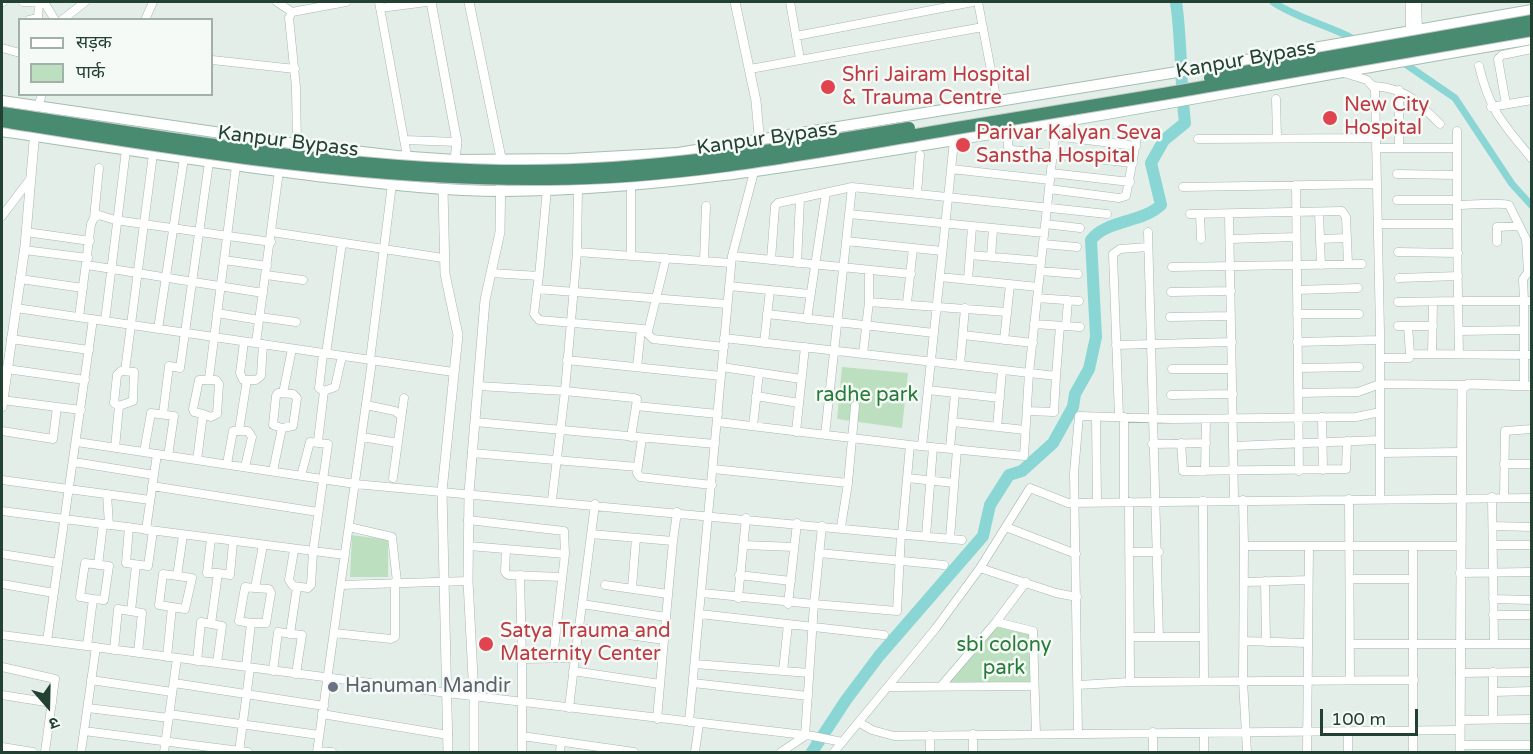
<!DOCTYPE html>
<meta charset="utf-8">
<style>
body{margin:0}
#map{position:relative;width:1533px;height:754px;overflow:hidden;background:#e4eee8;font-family:"Varela Round","Noto Sans Devanagari",sans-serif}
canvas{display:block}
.frame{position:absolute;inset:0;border:3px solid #224133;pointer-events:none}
.legend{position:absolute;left:18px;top:18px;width:195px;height:78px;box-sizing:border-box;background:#f5faf7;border:2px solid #a1b0a9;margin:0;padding:8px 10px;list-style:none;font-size:18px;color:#224133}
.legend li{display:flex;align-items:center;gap:12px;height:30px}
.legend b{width:30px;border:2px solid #a1b0a9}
.north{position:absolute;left:18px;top:676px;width:60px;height:60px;-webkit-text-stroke:4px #f5faf7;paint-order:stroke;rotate:160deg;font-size:16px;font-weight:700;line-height:24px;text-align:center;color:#224133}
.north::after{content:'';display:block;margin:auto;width:21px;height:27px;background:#224133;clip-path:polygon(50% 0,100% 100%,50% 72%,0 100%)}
.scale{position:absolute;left:1320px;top:709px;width:98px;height:27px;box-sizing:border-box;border:3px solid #224133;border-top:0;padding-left:8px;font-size:18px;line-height:21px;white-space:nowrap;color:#224133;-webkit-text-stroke:4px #f5faf7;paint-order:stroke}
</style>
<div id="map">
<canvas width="1533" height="754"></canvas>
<div class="frame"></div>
<ul class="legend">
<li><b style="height:8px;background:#fff"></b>सड़क</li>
<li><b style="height:16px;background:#bce0bf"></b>पार्क</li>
</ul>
<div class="north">उ</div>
<div class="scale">100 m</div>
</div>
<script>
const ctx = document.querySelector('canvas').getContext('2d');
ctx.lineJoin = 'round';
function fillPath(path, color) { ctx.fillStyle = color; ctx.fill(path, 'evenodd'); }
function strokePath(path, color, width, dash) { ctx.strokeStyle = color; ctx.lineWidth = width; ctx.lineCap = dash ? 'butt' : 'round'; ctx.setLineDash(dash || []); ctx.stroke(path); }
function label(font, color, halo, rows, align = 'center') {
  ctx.font = font + ' "Varela Round",sans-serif'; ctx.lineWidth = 5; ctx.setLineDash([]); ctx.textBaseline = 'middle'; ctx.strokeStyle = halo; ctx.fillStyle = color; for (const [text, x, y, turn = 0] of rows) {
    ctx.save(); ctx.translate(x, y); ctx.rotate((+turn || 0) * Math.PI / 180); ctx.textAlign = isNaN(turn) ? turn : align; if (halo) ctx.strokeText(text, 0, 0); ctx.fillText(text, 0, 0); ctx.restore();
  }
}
fillPath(new Path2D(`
 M842 367 908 373 902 428 837 419Z
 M352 535 388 540V577H350Z
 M996 621 1033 630 1034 686H945Z`), '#bce0bf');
strokePath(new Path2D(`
 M1273 2C1298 19 1329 25 1356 40
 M1401 61 1455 98 1512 184 1532 206`), '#89d6d4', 7);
strokePath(new Path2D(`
 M812 752 846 700 879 656 983 536 990 505 1009 475 1022 471 1053 443 1073 407 1075 394 1089 369 1096 337 1091 240C1106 220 1142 223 1161 205L1151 163 1164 140 1185 123C1180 82 1182 42 1176 2`), '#89d6d4', 12);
const minor = new Path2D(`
 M2 2H3
 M23 2 45 3
 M44 2 55 20
 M277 2 292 12
 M379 2 407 156
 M790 2 800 59
 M978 2 997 102
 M1410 2V32
 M1417 2 1418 30
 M380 8 427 2
 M29 20 38 18 39 2
 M62 20 85 2
 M145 20 153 2
 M796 36 973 2
 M2 48 20 53
 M212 60 295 69
 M1479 66C1490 112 1503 123 1532 159
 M750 69 983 27
 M1344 73 1367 80 1375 89 1380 332V498
 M1374 86C1408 89 1416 101 1440 124
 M1276 99 1277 138
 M1506 104 1498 59 1502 55 1532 49
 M38 107 42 94
 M1491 107 1532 100
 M1457 131V224
 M1008 132V147L1012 150 1133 163
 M1054 136 1136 146
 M1198 139 1376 138
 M405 140 457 142
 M297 145 296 87 289 18 292 12 346 2
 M1376 148H1457
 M1399 148V90
 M951 169 1050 180
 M1051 173 1130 182
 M1397 174 1457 175
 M1296 185 1299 471
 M1183 187 1377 184
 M1049 189 1119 198 1126 196 1138 132
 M917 194 920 155
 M1397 200H1457
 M1457 205C1467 205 1504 202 1509 205L1526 239 1528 272
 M1319 212 1321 265
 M849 214 1044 233
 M1190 214 1342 211 1346 217 1348 264
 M1200 214 1201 239
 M1229 214 1234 500
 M2 216 31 178
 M94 218 99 168
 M1045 224 1080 228
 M1378 224H1457L1458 301H1524V386
 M26 232 90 241
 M272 232 443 258
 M1148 232 1159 637
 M1230 239 1296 237
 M1320 239 1347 238
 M846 241 942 251
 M1497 242V227L1519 226
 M1043 244 1077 247
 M24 250 88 258
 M577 252 731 263
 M1398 252 1458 253
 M631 255V185
 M970 255 1041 261
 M732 256 911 274
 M991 257 993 229
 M224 260 267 266
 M771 260 775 206 778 203 852 187
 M704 261 706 206
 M797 263 800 199
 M87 265 263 293
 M1172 267 1362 264
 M1531 268 1523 279 1524 301H1532
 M1040 271 1078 274
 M491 273 539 276 537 289 727 304
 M266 275 303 280
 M539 276 547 189
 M940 277 1038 287
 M1399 278 1458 276
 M20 279 83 288
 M968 280 972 227
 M729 286 810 294
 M537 289 534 314 539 320 643 329 653 339 724 347
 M1297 290 1358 288
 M1171 292 1231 291
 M1037 298 1079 301
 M869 302 1007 312
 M1398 302 1458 301 1459 354
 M907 303 913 248
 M16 308 453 372
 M217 313 259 320
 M767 314 934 333
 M1297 314H1359
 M79 317 91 224 94 218 99 215 115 220 271 242
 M260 317 296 322
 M1170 317 1231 316
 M807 319 826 193
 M105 321 126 150
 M1034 324 1080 327
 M1066 326 1068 300
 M1398 326H1433
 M1408 326 1410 354 1532 355
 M158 329 184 158
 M648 331 666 258
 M1459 331 1523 330
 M963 335 1033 343
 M724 338 1056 376 1060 326
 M11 339 89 350
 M1004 340 1010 285
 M244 342 240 373 243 380H256L261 376 263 344
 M1297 342 1380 340
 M256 343 279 171
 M764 343 770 290
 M1116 345 1232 342
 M323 354 319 388 324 391 335 387 342 356
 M326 354 342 243
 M863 354 869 302V270
 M1432 354 1433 302
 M1380 358H1409
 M370 360 392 184
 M567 360 721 376
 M960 365 965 308
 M637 367 641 329
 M722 367 801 379
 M1298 368 1359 367
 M7 369 85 380
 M1172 369H1232
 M125 371 153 154
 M209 378 236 166
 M478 386 565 391 577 252 578 188
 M928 390 1000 398
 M283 393 292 349
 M1298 393 1358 392 1380 384 1464 385
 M1171 395 1233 394
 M756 396 799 403
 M2 400 81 410
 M366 405 395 411 401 416
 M1027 411 1054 412 1056 376
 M163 414 169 366 180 368 209 162
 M1096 417 1097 502
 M1119 417 1113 254 1120 249 1148 247
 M1124 417V502
 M1322 417 1323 470
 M475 422 715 444
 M718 422 910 445 902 534
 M953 422 1025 430
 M753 426 759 373
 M997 427 1002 371
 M239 430 247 380
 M2 431 53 439 57 407
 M796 432 805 347
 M825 435 852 187 1107 214
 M362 437 398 443
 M631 437 636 406
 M642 438 637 473 640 477 712 485
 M318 441 324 391
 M77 442 355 484 962 540
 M1181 443 1183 471 1346 469 1347 441
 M1152 444 1206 443
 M910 445 1024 456 1029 373 1056 124
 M922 446 954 141
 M1233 446 1380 440
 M115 448 119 406 114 403 117 375 121 371 134 372 133 401 119 406
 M950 448 955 393
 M144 452 151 413 174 416 168 456
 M472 453 638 467
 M1380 453 1461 452
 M197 460 203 414 211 417 217 414 219 384 216 380H199L193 409 194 412 203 414
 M74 462 154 475
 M227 464 233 431H248L252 437 245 467
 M1504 464H1532
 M713 469 848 483 855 406
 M273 471 282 428 273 425 276 396 278 393 293 394 297 398 293 426 282 428
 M1205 471 1206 419
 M393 478 404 398
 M907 478 954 483
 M2 480 150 500
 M152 486 318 512
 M107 494 109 525
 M1492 497 1494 644
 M1504 497 1505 431 1532 429
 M1349 499 1350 680
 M552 500 565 391 634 398 637 399 636 406 718 414
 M1243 500 1244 546
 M1203 501 1204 681
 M1129 502 1130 682
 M2 511 345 555
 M468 520 564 531 565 554 553 658
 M1493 526 1532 527
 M129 527 126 563 148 566 153 531
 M349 527 392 537 397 582
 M841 527 848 483
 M1006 527 1076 554
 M146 530 157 454
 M591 534 673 541 666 617
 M926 536 933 447
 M950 538 957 449
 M673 541 677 512
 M743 545 794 547
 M1493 545H1532
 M469 546 565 554
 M1413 546V752
 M506 549 505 572 508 575 562 577
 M294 550 289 580 293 586 308 588 311 585 313 552 328 444 310 442 301 476
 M1129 552H1159
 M819 553 944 565
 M2 554 58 563
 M98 565 103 524
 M980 568 1056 593 1077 597
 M218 573 230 575 233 542
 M1460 573 1532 572
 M520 575 522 659
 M739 575 791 581
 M177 576 183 535
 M1350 579H1413
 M1265 581 1266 642
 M1246 582 1308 580
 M2 584 54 593
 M341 585 468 581
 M605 585 668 594
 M632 588 636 538
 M702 593 814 604 822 526
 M738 598 746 518
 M1493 599 1532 600
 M582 604 666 617 664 640
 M788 604 797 523
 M131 611 136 565
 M700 614 884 635
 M1493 615H1532
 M996 622 1026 582
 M251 623H266L271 593 269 589 255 588
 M211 624 218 573H207L211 539
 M579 628 664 640 657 719
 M334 633 391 639 395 637V582
 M290 634 297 587
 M2 635 447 693 813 736 842 742
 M1130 637H1203
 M47 641 93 319
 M1244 641 1307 643
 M1350 644H1532
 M87 646 93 599 80 597 85 563 109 566 104 600 93 599
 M114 650 118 609 142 613 138 653
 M167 657 172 607 159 605 163 574 192 578 185 609 172 607
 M575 658 595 504
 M197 661 201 622 222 626 217 663
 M695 664 809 673
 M2 667 55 679 45 752
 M246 667 251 623 239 621 245 587 255 588 263 545
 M273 671 278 632 302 635 296 674
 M573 671 660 684
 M783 671 788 624
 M1493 672V719
 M1460 673 1532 672
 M91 680 172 692
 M174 683 324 706
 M693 683 808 696
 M942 685 996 622 1033 631 1036 734
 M1078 685 1130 682 1414 680
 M889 687 1034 686
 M1493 692 1532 691
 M2 695 52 703
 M88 708 169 718
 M169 714 319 735
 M322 714 448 735
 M1460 720 1532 719
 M689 722 732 256 754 172
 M860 723 872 730 894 736 1460 730
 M84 731 248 752
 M1348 731V752
 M1078 734 1074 473 1079 416 1173 419 1356 417 1380 412
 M522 736V659L575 658 569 708
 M1460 745H1532
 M2 747 33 752
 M317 751 332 752
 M81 752 96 647
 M164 752 177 658
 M239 752 250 668
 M317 752 372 361
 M522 752V736L634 752
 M560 752 561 742
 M695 752 699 724
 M781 752 805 736 814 604 897 611 901 534
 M834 752 936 628 980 568 1030 488 1068 503 1532 498
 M930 752V735
 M973 752V734
 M1153 752V732
 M1204 752V733
 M1247 752 1243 681 1244 546H1460
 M1307 752 1309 546`);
const tertiary = new Path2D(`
 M431 2 457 142 455 160
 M469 2 501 158 500 232 485 300 469 493 468 581 474 697V752
 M735 2 756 101 760 146
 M443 189 445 274 458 335 442 491 448 752
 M2 407 25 246 35 130
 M1460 752 1462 389 1468 384 1532 386`);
const secondary = new Path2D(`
 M2 101 310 146 397 156 455 160 569 159 678 153 1171 73 1532 10
 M2 131C107 147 211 163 317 176 378 183 440 191 503 191 651 190 796 166 942 142 1139 110 1335 72 1532 39`);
strokePath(minor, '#a6b7ae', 9);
strokePath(tertiary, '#a6b7ae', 10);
strokePath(secondary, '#a4beb0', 12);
strokePath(minor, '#fff', 8);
strokePath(tertiary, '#fff', 9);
strokePath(secondary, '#fff', 10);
const trunkBridge = new Path2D(`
 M1210 78 1532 21
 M2 113C175 139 350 171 526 171 655 171 782 149 909 128
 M2 121C183 150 365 181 549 179 687 178 822 151 957 128 1149 97 1340 64 1532 30`);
strokePath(trunkBridge, '#c1cac6', 14, []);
strokePath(trunkBridge, '#498b70', 12);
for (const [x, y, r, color] of [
 [828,87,8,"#e0444e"],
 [1330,118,8,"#e0444e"],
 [963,145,8,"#e0444e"],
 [486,644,8,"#e0444e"],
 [333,687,6,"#6b7280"]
]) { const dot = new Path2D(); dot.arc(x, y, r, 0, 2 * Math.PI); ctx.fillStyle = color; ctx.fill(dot); strokePath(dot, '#f5faf7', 2); }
label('20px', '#224133', '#f5faf7', [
 ["Kanpur Bypass",1246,60,-10],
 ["Kanpur Bypass",767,139,-8],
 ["Kanpur Bypass",288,142,7]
]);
label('20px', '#be3a42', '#f5faf7', [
 ["Shri Jairam Hospital",842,76],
 ["& Trauma Centre",842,99],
 ["New City",1344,106],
 ["Hospital",1344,129],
 ["Parivar Kalyan Seva",976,134],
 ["Sanstha Hospital",976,157],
 ["Satya Trauma and",500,632],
 ["Maternity Center",500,655]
], 'left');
label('20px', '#297b39', '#f5faf7', [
 ["radhe park",867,396],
 ["sbi colony",1004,646],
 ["park",1004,669]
]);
label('20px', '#5b616d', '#f5faf7', [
 ["Hanuman Mandir",345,687]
], 'left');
</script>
